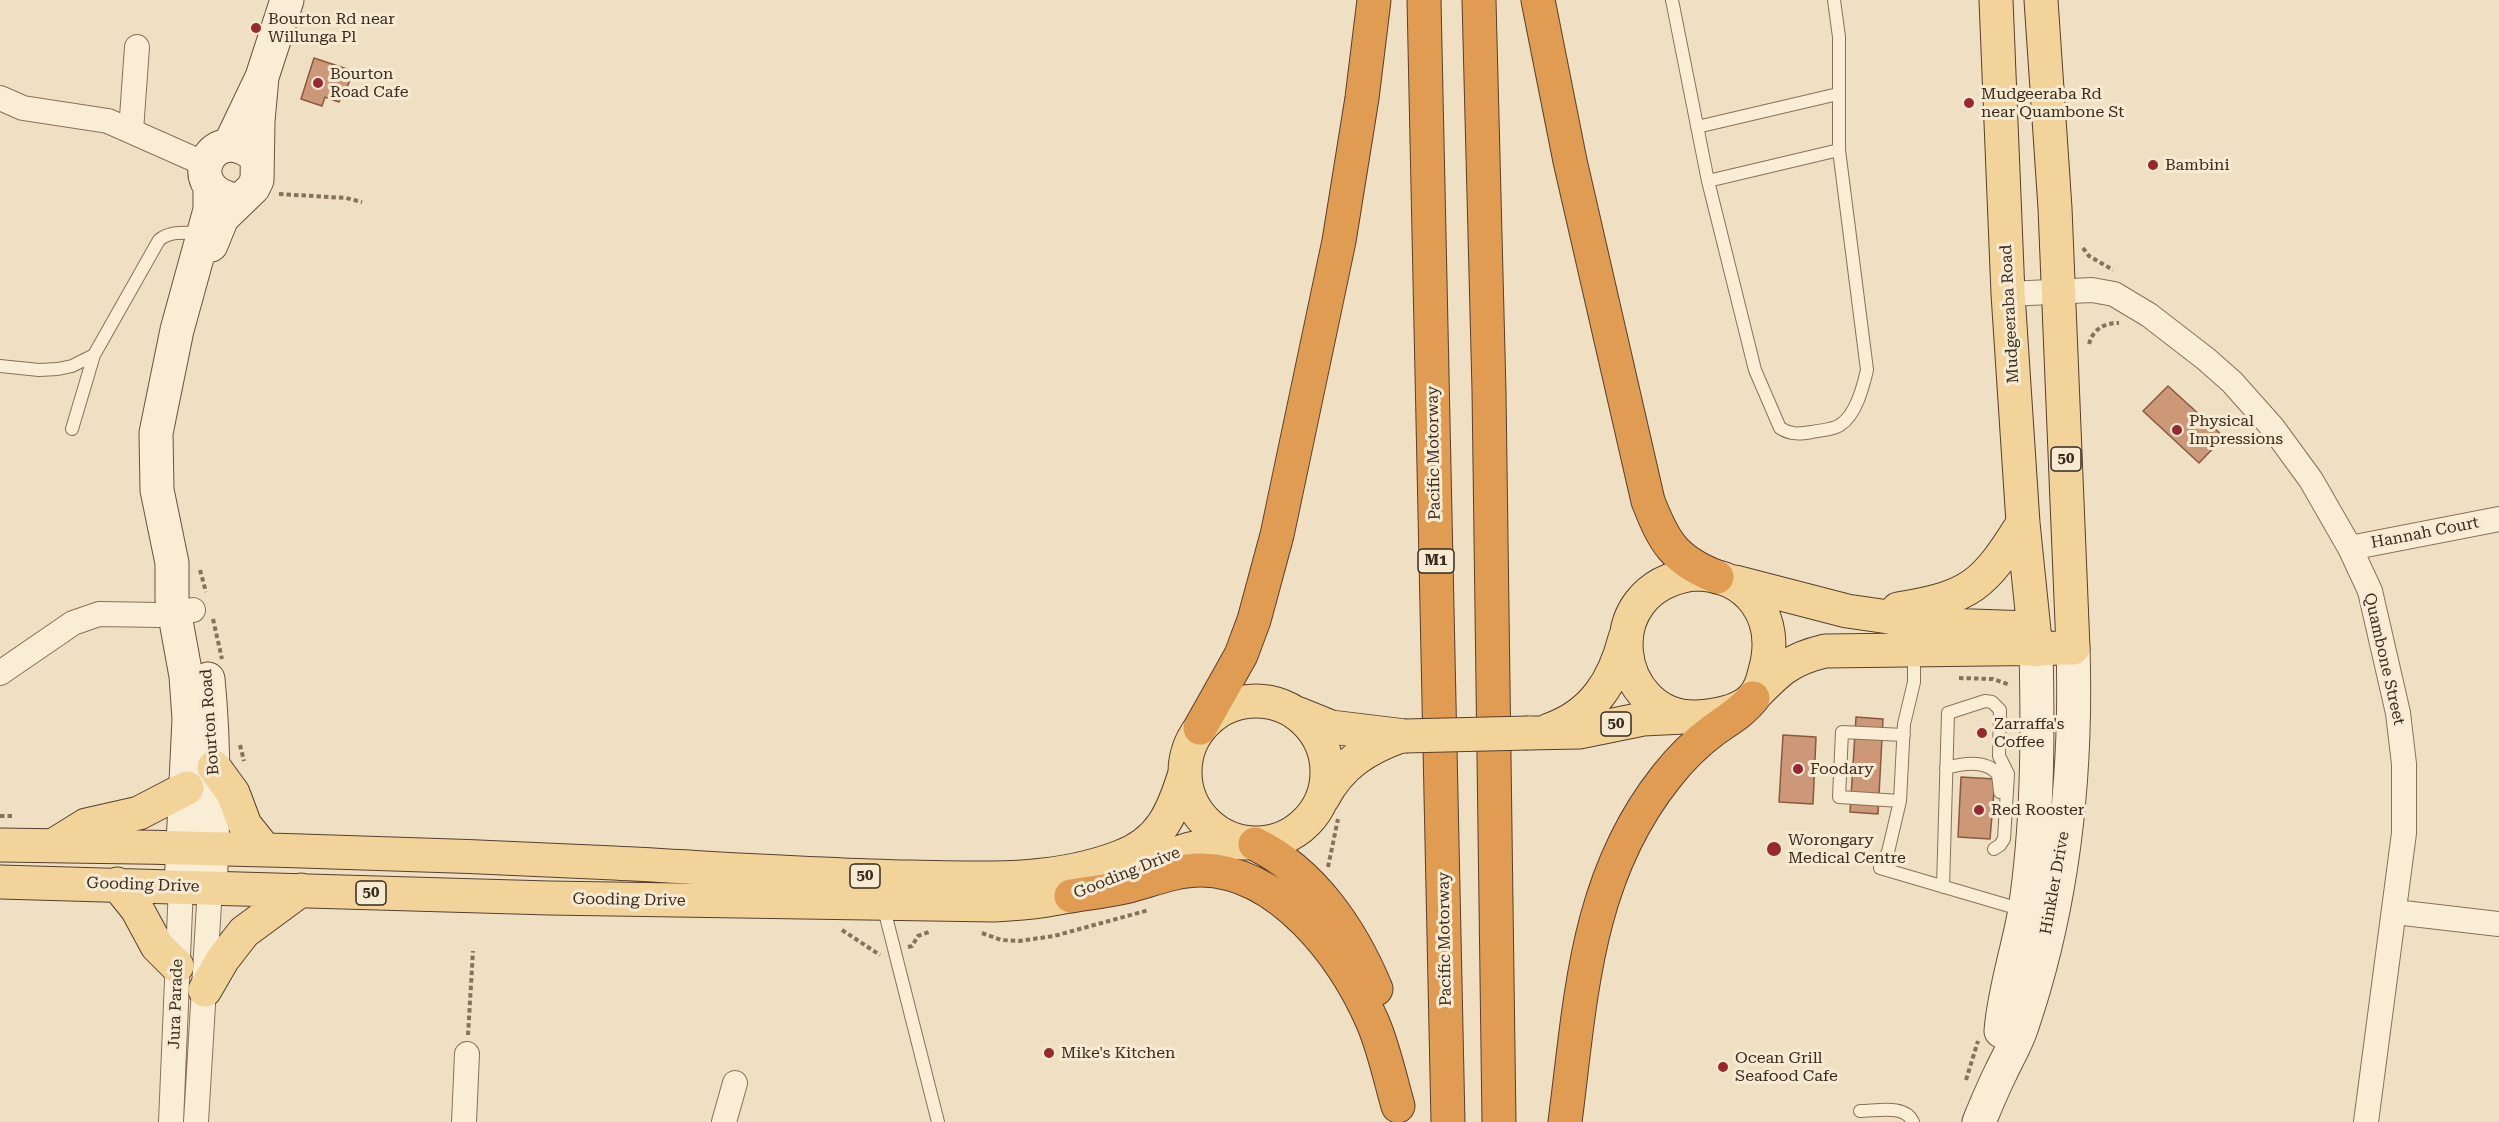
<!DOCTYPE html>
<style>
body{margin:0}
canvas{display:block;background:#efe0c3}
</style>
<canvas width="2499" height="1122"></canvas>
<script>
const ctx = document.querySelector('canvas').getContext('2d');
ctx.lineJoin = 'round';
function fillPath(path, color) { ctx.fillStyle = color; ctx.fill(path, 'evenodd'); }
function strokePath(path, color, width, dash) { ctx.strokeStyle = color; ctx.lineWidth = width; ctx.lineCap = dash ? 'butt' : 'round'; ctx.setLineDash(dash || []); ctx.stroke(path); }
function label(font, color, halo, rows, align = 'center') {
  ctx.font = font + ' "Roboto Serif",serif'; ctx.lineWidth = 6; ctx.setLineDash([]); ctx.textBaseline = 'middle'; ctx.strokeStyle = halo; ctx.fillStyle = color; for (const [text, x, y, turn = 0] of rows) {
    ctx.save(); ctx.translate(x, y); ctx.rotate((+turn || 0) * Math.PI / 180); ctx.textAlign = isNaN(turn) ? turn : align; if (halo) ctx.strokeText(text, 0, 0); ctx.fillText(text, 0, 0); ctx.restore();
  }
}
const building = new Path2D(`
 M314 58 353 71 343 99 341 98 339 102 325 97 322 106 301 99Z
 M2168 386 2224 437 2199 463 2143 411Z
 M1856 717 1883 719 1878 814 1850 812Z
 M1783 735 1816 737 1813 804 1779 802Z
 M1961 777 1995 779 1990 839 1958 837Z`);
fillPath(building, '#cd9878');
strokePath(building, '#89593f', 1.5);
const lane = new Path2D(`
 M1672 0 1708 181 1755 370 1780 428C1791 435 1800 434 1812 432 1821 430 1833 430 1840 425 1856 415 1863 387 1867 370L1839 150V37L1834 0
 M1697 127 1838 94
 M1708 181 1839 150
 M0 366 39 370 58 369 72 366 94 355 159 240C171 230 188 233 203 233
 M72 429 94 355
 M1914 650V682L1904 724 1900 801 1888 852 1880 868 2023 910
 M1946 768C1963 763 1986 760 1998 774L2000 792
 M1900 801 1839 797 1842 732 1904 735
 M1943 887 1948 713 1985 701 1992 702 2000 710 1999 756 2008 774 2004 839 2000 845 1994 849
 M883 905 938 1122
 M1860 1111C1877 1111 1905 1104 1913 1122`);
const street = new Path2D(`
 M0 98 23 108 108 121 205 164
 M131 131 137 47
 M2008 294 2092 290 2114 294 2149 315 2206 359 2232 382 2273 428 2311 480 2350 548 2370 591 2398 713 2404 764V833L2366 1122
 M2350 548 2499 519
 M0 673 73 623 99 614 160 615 193 610
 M2395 912 2499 924
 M171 1122 181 886
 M196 1122 210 887
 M464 1122 467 1054
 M724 1122 735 1083`);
const secondary = new Path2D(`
 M230 144 262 77 287 0
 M228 198C183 184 211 126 250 152
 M211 245 222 218 253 188 257 180 258 121 262 77
 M208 679C215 749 214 817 210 887
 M181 886 189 719 186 676 172 599V563L157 490 156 433 177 330 210 210V188
 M2001 1031C2004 991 2018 950 2025 910 2038 824 2038 736 2036 650
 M1979 1122C1986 1105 1993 1088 2001 1072 2008 1057 2017 1042 2022 1026 2063 906 2077 774 2073 648`);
const primary = new Path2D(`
 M1996 0 2008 294 2023 523 2036 650
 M1694 574C1750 574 1780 618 1765 671 1763 680 1759 692 1752 699 1738 712 1714 716 1696 717 1615 719 1592 588 1694 574Z
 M1735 582 1847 611 1944 625 2030 628
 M1898 609C1972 597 1984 585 2023 523
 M1755 695C1779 670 1791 659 1825 651L2073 648 2055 208 2041 0
 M1185 772a71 71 0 1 1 142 0a71 71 0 1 1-142 0Z
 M1299 714 1331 727 1405 736
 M1549 730C1593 715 1614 681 1625 638
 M1528 733 1579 732 1643 719 1684 717
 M214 767 233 793 245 825 265 850
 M1323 798C1340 765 1367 748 1401 736
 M57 843 86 825 139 813 187 788
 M0 845C205 847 409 853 614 863 713 868 812 875 911 877 982 878 1053 883 1120 857 1161 842 1173 812 1185 773
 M0 882 549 898 994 905C1028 903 1062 900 1094 889 1150 869 1183 839 1246 843
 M117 884 137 909 157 946 177 966
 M205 990 223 959 244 932 301 890`);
const highway = new Path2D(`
 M1424 0 1448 1122
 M1479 0 1489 391 1499 1122
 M1538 0 1570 161 1648 501C1664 542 1674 560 1717 577
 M1200 728 1241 655 1254 620 1277 535 1339 241 1362 98 1374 0
 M1255 844C1313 872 1352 931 1376 989
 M1071 896C1089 893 1107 891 1125 887 1150 881 1174 870 1201 870 1280 871 1344 956 1373 1023 1384 1049 1390 1078 1398 1106
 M1565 1122C1581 999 1585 879 1666 777 1680 759 1696 743 1715 729 1729 719 1742 712 1753 698`);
strokePath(lane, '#897159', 14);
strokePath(street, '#897159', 26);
strokePath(secondary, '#6b523d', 35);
strokePath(primary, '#573f2e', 35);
strokePath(highway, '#573f2e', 35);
strokePath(new Path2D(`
 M279 194 346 198 362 202
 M2083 248 2089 256 2113 270
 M2089 344C2093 329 2104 323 2119 323
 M200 570 206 592
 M213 619 222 659
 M1959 678 1993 679 2010 685
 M240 745 244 761
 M0 816H14
 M1328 867 1338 819
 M842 930 880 955
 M982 933 1001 940 1019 941 1054 936 1149 910
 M908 947 912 946 918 936 929 932
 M468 1035 473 951
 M1966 1080 1978 1041`), '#897159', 4, [4.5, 3]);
strokePath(lane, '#f9edd6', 12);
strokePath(street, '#f9edd6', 24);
strokePath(secondary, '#f9edd6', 33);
strokePath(primary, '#f2d39a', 33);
strokePath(highway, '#df9c52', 33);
const primaryBridge = new Path2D(`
 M1405 736 1528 733`);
strokePath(primaryBridge, '#573f2e', 35, []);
strokePath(primaryBridge, '#f2d39a', 33);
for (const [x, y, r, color] of [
 [256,28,6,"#99282e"],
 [318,83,6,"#99282e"],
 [1969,103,6,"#99282e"],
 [2153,165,6,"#99282e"],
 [2177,430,6,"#99282e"],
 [1982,733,6,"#99282e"],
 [1798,769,6,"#99282e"],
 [1979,810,6,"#99282e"],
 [1774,849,8,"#99282e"],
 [1049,1053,6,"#99282e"],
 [1723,1067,6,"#99282e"]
]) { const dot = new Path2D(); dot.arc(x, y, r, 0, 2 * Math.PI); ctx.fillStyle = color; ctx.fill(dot); strokePath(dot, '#f6ead3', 2); }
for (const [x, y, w] of [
 [2066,459,30],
 [1436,561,36],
 [1616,724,30],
 [865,876,30],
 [371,893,30]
]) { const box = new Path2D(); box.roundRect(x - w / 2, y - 12, w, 24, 4.5); ctx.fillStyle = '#f6ead3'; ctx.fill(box); strokePath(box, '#392a1e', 1.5); }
label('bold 15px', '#392a1e', null, [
 ["50",2066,459],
 ["M1",1436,561],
 ["50",1616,724],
 ["50",865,876],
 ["50",371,893]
]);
label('16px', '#392a1e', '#f6ead3', [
 ["Bourton Rd near",268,19],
 ["Willunga Pl",268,37],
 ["Bourton",330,74],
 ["Road Cafe",330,92],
 ["Mudgeeraba Rd",1981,94],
 ["near Quambone St",1981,112],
 ["Bambini",2165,165],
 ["Physical",2189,421],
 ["Impressions",2189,439],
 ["Zarraffa's",1994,724],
 ["Coffee",1994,742],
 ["Foodary",1810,769],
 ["Red Rooster",1991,810],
 ["Worongary",1788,840],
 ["Medical Centre",1788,858],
 ["Mike's Kitchen",1061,1053],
 ["Ocean Grill",1735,1058],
 ["Seafood Cafe",1735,1076]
], 'left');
label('16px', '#392a1e', '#f6ead3', [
 ["Mudgeeraba Road",2010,314,-93],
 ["Pacific Motorway",1434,453,-91],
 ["Hannah Court",2425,533,-11],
 ["Quambone Street",2384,659,77],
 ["Bourton Road",210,722,-94],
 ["Gooding Drive",1127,873,-22],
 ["Hinkler Drive",2055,883,-80],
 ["Gooding Drive",143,885,2],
 ["Gooding Drive",629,900,1],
 ["Pacific Motorway",1445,939,-91],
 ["Jura Parade",176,1004,-88]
]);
</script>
